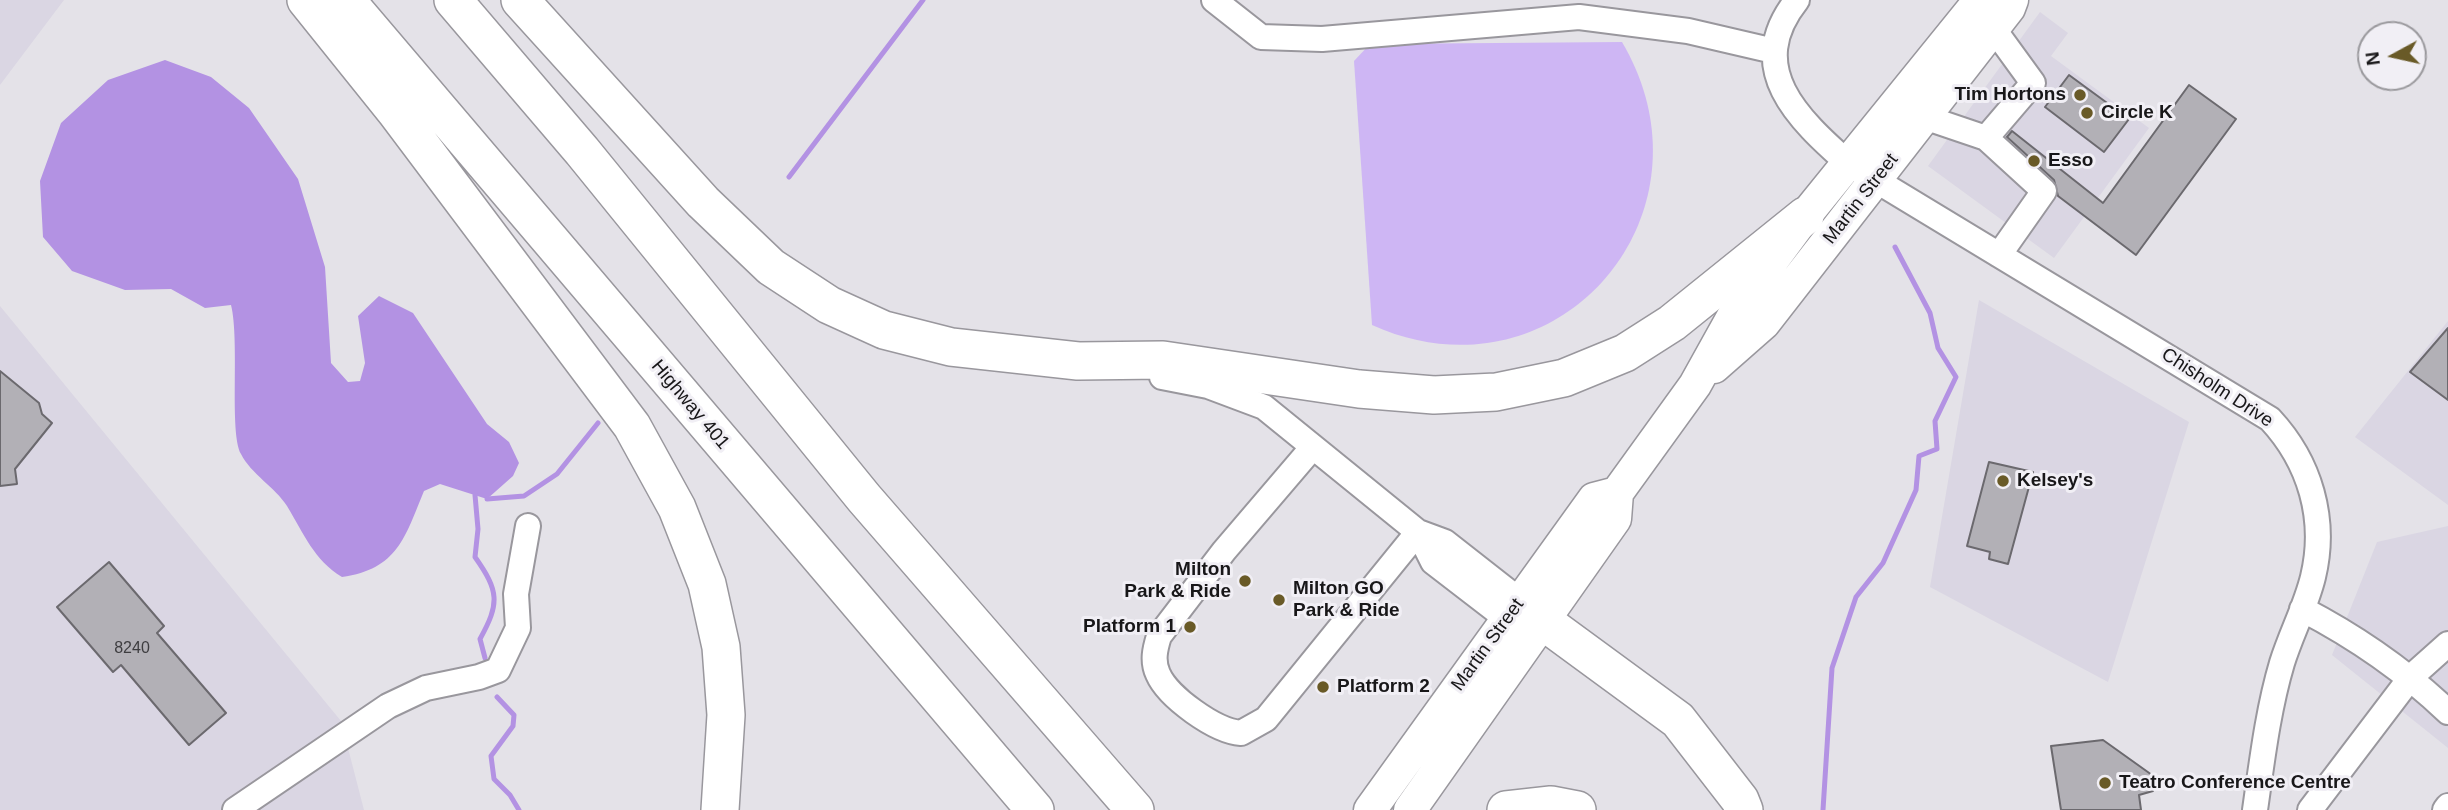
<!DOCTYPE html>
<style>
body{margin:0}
#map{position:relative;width:2448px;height:810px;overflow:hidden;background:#e4e2e8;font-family:Helvetica,sans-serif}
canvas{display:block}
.north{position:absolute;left:2357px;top:21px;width:70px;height:70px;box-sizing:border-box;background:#f1eff5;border:2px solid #9a999d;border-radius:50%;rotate:262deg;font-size:19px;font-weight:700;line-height:28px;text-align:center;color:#181719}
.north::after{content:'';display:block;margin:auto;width:24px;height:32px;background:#695a27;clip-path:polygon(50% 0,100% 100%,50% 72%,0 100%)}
</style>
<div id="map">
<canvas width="2448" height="810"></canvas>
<div class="north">N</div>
</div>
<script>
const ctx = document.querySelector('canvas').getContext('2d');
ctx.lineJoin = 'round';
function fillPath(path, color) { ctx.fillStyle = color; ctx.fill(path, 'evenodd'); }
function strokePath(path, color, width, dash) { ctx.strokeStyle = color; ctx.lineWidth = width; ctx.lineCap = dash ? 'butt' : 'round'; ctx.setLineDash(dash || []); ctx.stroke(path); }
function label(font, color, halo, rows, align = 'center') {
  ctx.font = font + ' Helvetica,sans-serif'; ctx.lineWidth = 6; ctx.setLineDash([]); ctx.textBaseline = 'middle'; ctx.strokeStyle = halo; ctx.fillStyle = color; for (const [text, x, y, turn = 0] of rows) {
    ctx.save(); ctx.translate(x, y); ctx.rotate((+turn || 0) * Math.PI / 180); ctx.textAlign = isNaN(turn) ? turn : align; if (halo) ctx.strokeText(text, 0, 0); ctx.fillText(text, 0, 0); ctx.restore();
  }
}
fillPath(new Path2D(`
 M0 0H64L0 85Z
 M2040 12 2068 33 2051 56 2149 128 2054 258 1928 166Z
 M1979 300 2189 422 2108 682 1930 587Z
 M0 306 341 721 364 810H0Z
 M2448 321V505L2355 437Z
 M2448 526V748L2332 655 2377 542Z`), '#dad6e3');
fillPath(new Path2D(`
 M1622 42C1724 215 1556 408 1372 325L1354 61 1370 44Z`), '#ceb6f4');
fillPath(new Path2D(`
 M165 60 211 77 249 108 298 179 325 267 331 363 348 382 360 381 365 363 358 316 379 296 413 313 487 424 509 442 519 463 513 476 487 499 440 484 424 491C405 537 398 569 342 577 314 560 304 534 287 506 275 487 251 474 241 454 229 432 240 341 231 305L205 308 171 289 125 290 72 271 43 237 40 181 61 123 108 80Z`), '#b392e3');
strokePath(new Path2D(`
 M789 177 923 0
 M475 495 478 529 475 557C499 591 500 603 480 639L485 658
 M487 499 524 496 557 474 598 423
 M497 697 514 715 513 726 491 756 494 779 510 795 519 810
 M1823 810 1832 668 1856 597 1883 563 1916 490 1919 456 1937 449 1935 421 1956 377 1938 348 1930 313 1895 247`), '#b392e3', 5);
const building = new Path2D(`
 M2069 75 2129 119 2104 152 2045 107Z
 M2189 85 2236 119 2136 255 2058 196 2054 180 2007 137 2012 131 2103 203Z
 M2448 328V400L2410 372Z
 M0 371 39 403 42 414 52 423 15 469 17 484 0 486Z
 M1989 462 2033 472 2008 564 1989 559 1990 552 1967 546Z
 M109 562 164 626 157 633 226 713 189 745 121 665 113 672 57 607Z
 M2103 740 2152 775 2153 791 2139 795 2141 810H2061L2051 746Z`);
fillPath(building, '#b2b0b6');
strokePath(building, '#6b696e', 2);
const minor = new Path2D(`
 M1214 0 1261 37 1322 39 1579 17 1688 31 1774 51
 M1797 0C1743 68 1798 119 1849 164L2270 419C2310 462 2327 519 2313 577 2306 606 2291 634 2282 663 2268 710 2262 761 2255 810
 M1993 28 2033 83 1986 138 2044 191 1999 255
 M1924 117 1986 138
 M1162 377 1208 386 1264 407 1418 532 1445 542 1533 611
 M1312 448 1224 551 1159 636C1155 649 1152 661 1158 674 1168 697 1215 731 1241 733L1266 719 1418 532
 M1418 532 1433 562 1520 629
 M2302 609C2356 637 2404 670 2448 712
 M235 810 388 706 426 688 479 677 498 670 518 628 516 594 528 526
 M2310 810 2411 677 2448 644
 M2445 810 2448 806`);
const major = new Path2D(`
 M1714 367 1764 323 2009 8 2012 0
 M1370 810 1594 499 1617 493
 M1410 810 1615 519 1617 493 1695 385 1740 304 1805 216 1980 0`);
const highway = new Path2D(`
 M306 0 396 112 632 426 677 508 707 584 721 647 726 715 720 810
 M346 0 1035 810
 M453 0 582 151 864 498 1135 810
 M520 0 703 202 771 267 829 305 884 330 951 347 1078 361 1163 360 1359 389 1434 395 1496 392 1564 378 1625 353 1672 323 1805 216
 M1543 621 1678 720 1740 800 1744 810
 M1506 810 1551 805 1577 810`);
strokePath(minor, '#99979d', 28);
strokePath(major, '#99979d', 35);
strokePath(highway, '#99979d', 40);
strokePath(minor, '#fff', 24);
strokePath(major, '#fff', 32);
strokePath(highway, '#fff', 37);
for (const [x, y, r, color] of [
 [2080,95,7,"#695a27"],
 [2087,113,7,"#695a27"],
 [2034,161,7,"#695a27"],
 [2003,481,7,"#695a27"],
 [1245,581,7,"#695a27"],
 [1279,600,7,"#695a27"],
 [1190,627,7,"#695a27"],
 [1323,687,7,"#695a27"],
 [2105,783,7,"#695a27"]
]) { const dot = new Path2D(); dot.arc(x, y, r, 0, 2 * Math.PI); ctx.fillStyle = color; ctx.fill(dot); strokePath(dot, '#f1eff5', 2.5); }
label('16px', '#3e3d40', null, [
 ["8240",132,649]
]);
label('bold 19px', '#181719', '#f1eff5', [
 ["Tim Hortons",2066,95,"right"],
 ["Circle K",2101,113],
 ["Esso",2048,161],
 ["Kelsey's",2017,481],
 ["Milton",1231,570,"right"],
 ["Park & Ride",1231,592,"right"],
 ["Milton GO",1293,589],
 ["Park & Ride",1293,611],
 ["Platform 1",1176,627,"right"],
 ["Platform 2",1337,687],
 ["Teatro Conference Centre",2119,783]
], 'left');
label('19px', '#181719', '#f1eff5', [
 ["Martin Street",1861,199,-52],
 ["Chisholm Drive",2217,388,33],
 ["Highway 401",690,405,50],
 ["Martin Street",1488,645,-54]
]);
</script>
